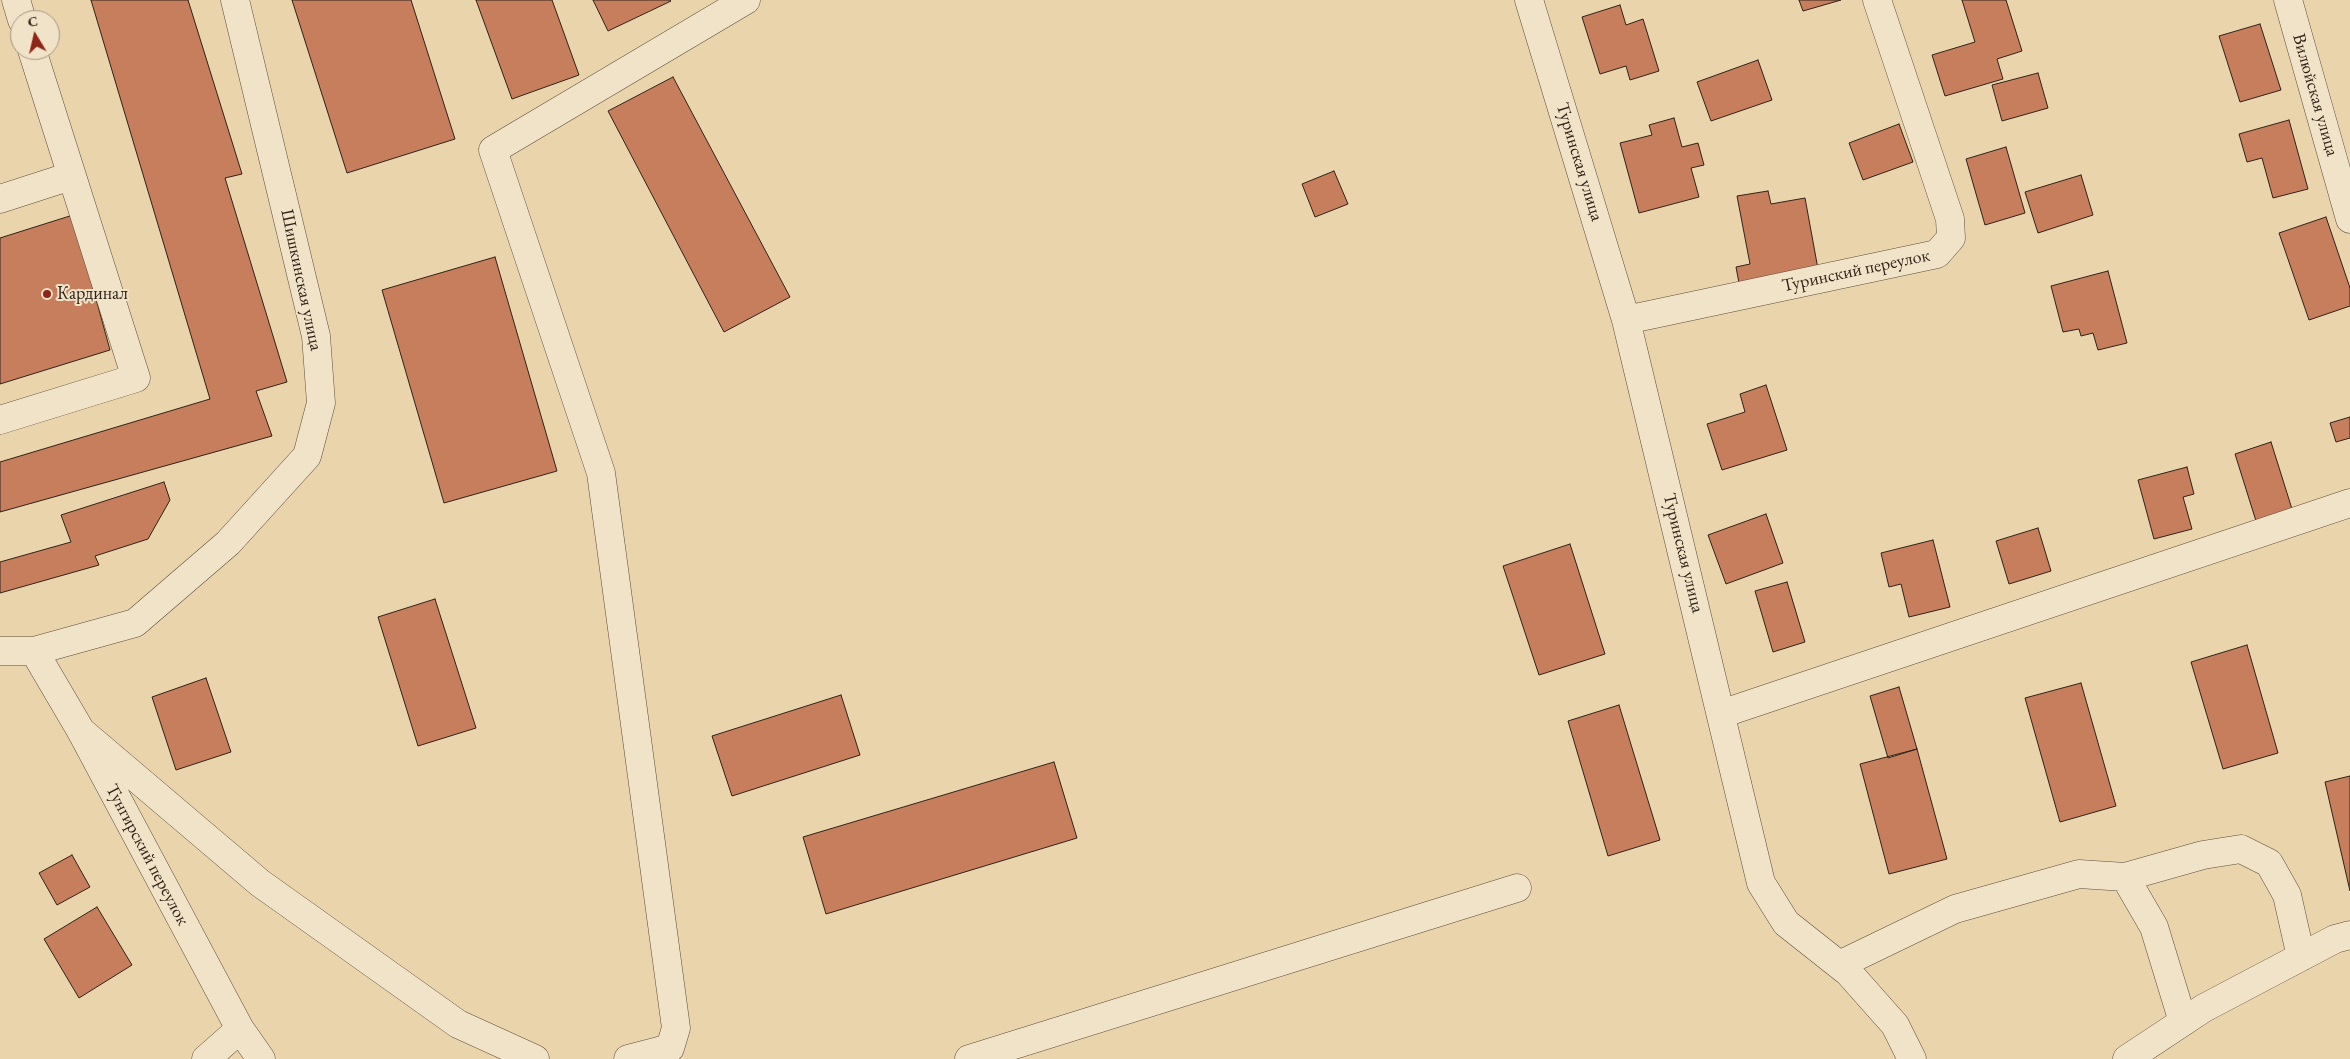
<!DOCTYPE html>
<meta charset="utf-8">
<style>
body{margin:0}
#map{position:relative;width:2350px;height:1059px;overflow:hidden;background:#e9d4ab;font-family:"EB Garamond",serif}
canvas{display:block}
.north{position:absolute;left:10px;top:10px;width:50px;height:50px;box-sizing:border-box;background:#f1e3c8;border:1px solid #a49682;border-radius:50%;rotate:351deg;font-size:14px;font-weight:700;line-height:20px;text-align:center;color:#302218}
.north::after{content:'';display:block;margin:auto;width:18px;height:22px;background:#8f2418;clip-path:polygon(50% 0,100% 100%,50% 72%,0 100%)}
</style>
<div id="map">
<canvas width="2350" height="1059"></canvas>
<div class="north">С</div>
</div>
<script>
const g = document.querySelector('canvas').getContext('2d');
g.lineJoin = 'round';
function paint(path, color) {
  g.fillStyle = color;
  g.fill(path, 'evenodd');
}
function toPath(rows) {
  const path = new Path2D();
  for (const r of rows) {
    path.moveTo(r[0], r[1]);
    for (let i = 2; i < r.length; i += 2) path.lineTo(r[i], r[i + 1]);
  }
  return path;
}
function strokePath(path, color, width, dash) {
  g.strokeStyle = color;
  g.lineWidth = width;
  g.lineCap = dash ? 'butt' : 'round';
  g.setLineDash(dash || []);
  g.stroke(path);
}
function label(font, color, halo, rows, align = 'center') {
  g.font = font + ' "EB Garamond",serif';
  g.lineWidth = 4;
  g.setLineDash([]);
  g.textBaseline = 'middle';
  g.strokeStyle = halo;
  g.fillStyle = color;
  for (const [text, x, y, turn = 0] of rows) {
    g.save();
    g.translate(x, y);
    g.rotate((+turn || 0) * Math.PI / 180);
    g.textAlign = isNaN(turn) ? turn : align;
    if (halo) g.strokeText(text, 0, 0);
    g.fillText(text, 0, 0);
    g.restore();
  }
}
const building = toPath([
 [91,0,188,0,242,174,225,178,287,382,256,391,272,436,0,512,0,462,210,399,91,0],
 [292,0,411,0,455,139,347,173,292,0],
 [476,0,552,0,579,75,512,99,476,0],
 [593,0,670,0,671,1,608,31,593,0],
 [1799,0,1841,0,1803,11,1799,0],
 [1962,0,2006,0,2022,51,1997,59,2003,79,1945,96,1932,55,1975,42,1962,0],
 [1620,5,1626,25,1643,19,1659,71,1630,80,1626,66,1600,74,1582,17,1620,5],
 [2260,24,2281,90,2240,102,2219,36,2260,24],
 [1758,60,1772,100,1711,121,1697,82,1758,60],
 [2038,73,2048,108,2002,121,1992,85,2038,73],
 [673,77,790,297,724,332,608,111,673,77],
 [1674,118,1682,147,1698,143,1704,165,1691,168,1699,197,1639,213,1620,143,1652,135,1649,125,1674,118],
 [2289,120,2308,189,2273,198,2262,158,2247,162,2239,134,2289,120],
 [1899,124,1913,162,1863,180,1849,143,1899,124],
 [2006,147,2025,213,1985,225,1966,159,2006,147],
 [1334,171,1348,204,1315,217,1302,184,1334,171],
 [2081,175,2093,215,2038,233,2025,192,2081,175],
 [1768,191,1771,204,1805,198,1818,269,1739,283,1736,267,1750,264,1737,196,1768,191],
 [73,215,110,350,0,384,0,238,73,215],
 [2326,217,2350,288,2350,306,2309,320,2279,233,2326,217],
 [495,257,557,471,444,503,382,290,495,257],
 [2108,271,2127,343,2098,350,2093,333,2081,336,2079,329,2063,332,2051,286,2108,271],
 [1766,385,1787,450,1722,470,1707,424,1745,412,1740,394,1766,385],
 [2350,417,2350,438,2336,442,2330,423,2350,417],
 [2271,442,2292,509,2256,521,2235,454,2271,442],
 [2187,467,2194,494,2183,497,2192,529,2154,539,2138,480,2187,467],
 [164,482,170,500,148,539,95,556,99,565,0,593,0,562,71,542,61,515,164,482],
 [1766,514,1783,563,1726,584,1708,535,1766,514],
 [2038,528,2051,571,2009,584,1996,541,2038,528],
 [1933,540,1950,607,1909,617,1901,584,1889,587,1881,553,1933,540],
 [1570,544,1605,654,1539,675,1503,566,1570,544],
 [1787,582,1805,642,1773,652,1755,591,1787,582],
 [435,599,476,728,418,746,378,617,435,599],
 [2247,645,2278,753,2223,769,2191,662,2247,645],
 [206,678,231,752,176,770,152,697,206,678],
 [2081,683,2116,806,2060,822,2025,698,2081,683],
 [1899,687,1917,749,1888,758,1870,696,1899,687],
 [841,695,860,755,732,796,712,736,841,695],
 [1619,705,1660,840,1608,856,1568,721,1619,705],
 [1917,749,1947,859,1889,874,1860,764,1917,749],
 [1054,762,1077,838,826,914,803,837,1054,762],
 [2350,776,2350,891,2325,782,2350,776],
 [72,855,90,887,57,905,39,873,72,855],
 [97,907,132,965,79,998,44,939,97,907]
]);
const minor = toPath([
 [16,0,22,20],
 [1529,0,1626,320,1761,883,1786,923,1848,972,1895,1025,1912,1059],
 [2288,0,2350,219],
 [0,199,71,176],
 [1626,320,1937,254,1951,238,1950,219,1877,0],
 [0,420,136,378,32,50],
 [0,651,34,651,135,623,228,543,307,456,321,403,316,336,235,0],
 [34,651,81,731,240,1029,261,1059],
 [1721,714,2350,503],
 [81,731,260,883,458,1024,535,1059],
 [2125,877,2203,855,2241,849,2269,863,2287,895,2301,957],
 [1839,965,1955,909,2079,874,2125,877,2154,927,2183,1022],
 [206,1059,240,1029],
 [628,1059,670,1048,676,1028,601,473,493,150,746,0],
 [969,1059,1517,888],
 [2127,1059,2204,1008,2335,939,2350,935]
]);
const markers = [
 [47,294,5,"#8f2418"]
];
const streetNames = [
 ["Вилюйская улица",2315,95,74],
 ["Туринская улица",1579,162,73],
 ["Туринский переулок",1856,271,-12],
 ["Шишкинская улица",301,280,78],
 ["Туринская улица",1683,553,76],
 ["Тунгирский переулок",147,855,62]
];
const poiNames = [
 ["Кардинал",57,294]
];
paint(building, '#c67e5d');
strokePath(building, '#302218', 1);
strokePath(minor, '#5e4e3d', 29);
strokePath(minor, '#f1e3c8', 28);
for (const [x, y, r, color] of markers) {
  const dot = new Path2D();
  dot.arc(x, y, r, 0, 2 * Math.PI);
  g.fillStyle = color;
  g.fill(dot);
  strokePath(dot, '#f1e3c8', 2);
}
label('18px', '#302218', '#f1e3c8', streetNames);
label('18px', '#302218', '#f1e3c8', poiNames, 'left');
</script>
